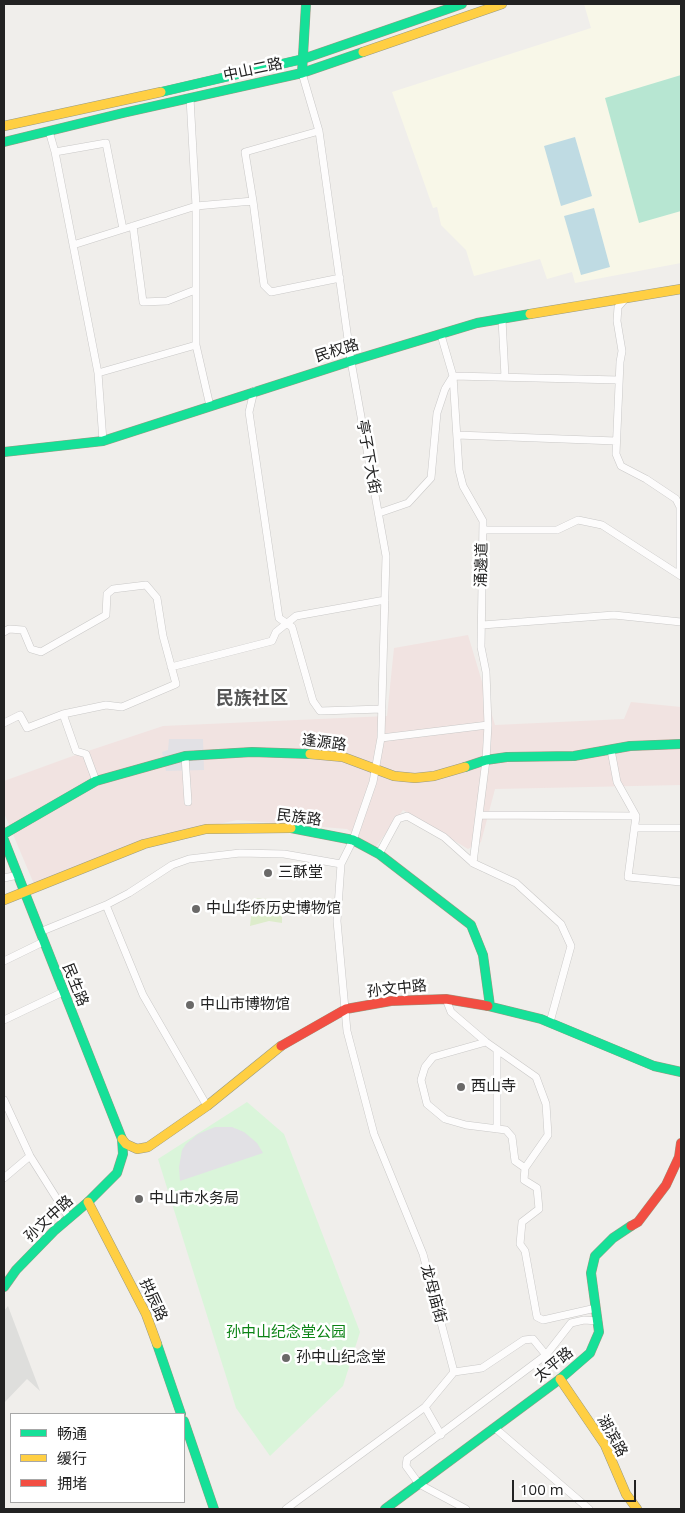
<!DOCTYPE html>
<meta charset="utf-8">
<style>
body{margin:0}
#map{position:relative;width:685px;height:1513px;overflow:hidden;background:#f0eeeb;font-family:"Open Sans","Noto Sans SC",sans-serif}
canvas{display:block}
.frame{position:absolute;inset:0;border:5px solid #222;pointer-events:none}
.legend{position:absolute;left:10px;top:1413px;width:175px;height:90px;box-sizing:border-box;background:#fff;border:1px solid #a7a7a7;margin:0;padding:6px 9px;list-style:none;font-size:15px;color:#222}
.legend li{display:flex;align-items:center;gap:10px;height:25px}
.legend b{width:25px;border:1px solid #a7a7a7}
.scale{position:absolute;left:512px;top:1480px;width:124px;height:22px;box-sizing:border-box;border:2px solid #222;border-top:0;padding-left:6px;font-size:15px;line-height:18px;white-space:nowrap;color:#222;-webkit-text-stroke:4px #fff;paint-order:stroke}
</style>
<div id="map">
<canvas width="685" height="1513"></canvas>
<div class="frame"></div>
<ul class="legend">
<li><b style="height:6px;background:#16e098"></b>畅通</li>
<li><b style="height:6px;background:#ffcf43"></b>缓行</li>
<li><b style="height:6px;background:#f24e42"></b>拥堵</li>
</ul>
<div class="scale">100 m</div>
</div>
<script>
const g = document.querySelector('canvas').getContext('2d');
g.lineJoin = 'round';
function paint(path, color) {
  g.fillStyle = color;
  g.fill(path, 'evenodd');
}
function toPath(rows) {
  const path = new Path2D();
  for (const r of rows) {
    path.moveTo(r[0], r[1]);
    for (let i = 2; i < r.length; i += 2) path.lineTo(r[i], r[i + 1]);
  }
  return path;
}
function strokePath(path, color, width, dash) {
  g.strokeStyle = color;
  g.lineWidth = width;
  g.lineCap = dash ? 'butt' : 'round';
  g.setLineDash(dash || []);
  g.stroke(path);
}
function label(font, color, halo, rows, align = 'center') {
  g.font = font + ' "Open Sans","Noto Sans SC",sans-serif';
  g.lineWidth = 5;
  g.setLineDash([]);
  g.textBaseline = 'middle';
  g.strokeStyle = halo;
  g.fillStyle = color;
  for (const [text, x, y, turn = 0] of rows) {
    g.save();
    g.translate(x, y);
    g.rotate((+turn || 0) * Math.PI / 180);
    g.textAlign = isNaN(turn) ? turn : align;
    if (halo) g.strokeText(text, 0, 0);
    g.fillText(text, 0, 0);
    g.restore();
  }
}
const commercial = toPath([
 [468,635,495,725,624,719,631,702,681,707,681,785,495,789,481,842,468,849,403,810,375,848,347,829,237,820,146,840,34,884,4,813,4,781,70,757,163,726,387,716,394,648]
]);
const education = toPath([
 [584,4,681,4,681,263,575,283,572,272,547,279,540,259,474,276,466,250,441,225,437,207,433,208,392,92,591,28]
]);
const religious = toPath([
 [8,1306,40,1391,27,1379,4,1403,4,1311]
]);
const grass = toPath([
 [253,898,282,900,282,923,269,921,250,926]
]);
const park = toPath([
 [247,1102,284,1134,360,1332,343,1386,270,1456,236,1408,158,1159]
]);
const pitch = toPath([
 [681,75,681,211,639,223,605,98]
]);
const plaza = toPath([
 [169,739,203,739,204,770,166,771,162,752,168,750],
 [215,1127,232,1127,244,1132,257,1143,263,1153,180,1181,179,1167,182,1150,186,1144,198,1134]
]);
const water = toPath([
 [575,137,592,196,561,206,544,146],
 [594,208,610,267,581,275,564,216]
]);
const street = toPath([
 [190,98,196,206,196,345,210,406],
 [49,131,55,152,98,373,103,441],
 [319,131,245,152,253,201,264,285,271,292,340,278],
 [55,152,106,143,123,229],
 [133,226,143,302,167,301,195,290],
 [73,245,196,206,253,201],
 [626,298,618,307,617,321,622,351,620,362,616,454,621,466,646,479,676,499,680,507,680,575],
 [502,319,505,377],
 [441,335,453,376,459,470,463,486,483,521,481,647,486,672,488,725,486,760,473,863],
 [98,373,196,345],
 [254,391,249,412,279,618,292,627,313,701,320,711,382,709],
 [457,435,616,441],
 [379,513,408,503,431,478,437,413,445,389,453,376,619,380],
 [483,530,557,530,578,520,602,525,681,576],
 [482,625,614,615,681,622],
 [4,632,9,629,23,630,31,649,41,652,106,615,107,594,113,589,146,585,157,598,163,636,176,684,122,707,106,705,63,714,27,728,20,715,4,723],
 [171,667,272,641,276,632,296,616,385,600],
 [63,714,76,751,86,754,96,781],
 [381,738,488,725],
 [611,750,617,782,636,816,628,877,681,882],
 [185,756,188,802],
 [479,815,636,816],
 [635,828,681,828],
 [379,854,398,819,407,816,444,837,473,863,516,883,561,924,571,946,550,1022],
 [4,878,18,875],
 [106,905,143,995,207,1106],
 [40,932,106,905,129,893,172,865,189,859,240,853,284,854,341,864],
 [4,961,43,942],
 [446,999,451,1012,486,1042,536,1077,546,1104,548,1135,525,1168,524,1180,537,1188,539,1209,522,1222,520,1244,525,1251,537,1317,543,1320,596,1308],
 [4,1020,63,992],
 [486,1042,433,1057,425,1067,421,1080,427,1104,445,1119,466,1125,506,1130,512,1137,515,1161,525,1168],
 [497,1050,497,1129],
 [4,1100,30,1156,69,1218],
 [4,1178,30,1156],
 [454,1372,482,1368,524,1340,533,1339,546,1355],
 [425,1407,441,1435],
 [495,1428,589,1509],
 [286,1509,425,1407,454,1372,423,1254,374,1134,347,1031,337,921,341,864,353,840,373,782,381,738,386,556,351,361,319,131,302,73],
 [466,1509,419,1484,406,1466,407,1459,546,1355,571,1323,584,1320,598,1321]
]);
const fast = toPath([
 [302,73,306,4],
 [161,92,303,59,462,4],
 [4,142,123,113,302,73,363,52],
 [4,452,103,441,351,361,477,323,530,314],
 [465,767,486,760,507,757,574,756,630,746,681,744],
 [291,828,353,840,379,854,471,925,483,955,490,1006],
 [4,834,96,781,185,756,252,752,310,754],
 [4,840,122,1139,123,1154,117,1173,88,1202,54,1231,16,1270,4,1287],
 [488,1006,541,1019,654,1066,681,1072],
 [157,1344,181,1414],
 [184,1421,214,1509],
 [385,1509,560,1379,590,1353,599,1332,591,1273,595,1256,613,1238,631,1226]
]);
const slow = toPath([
 [363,52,502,4],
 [4,126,161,92],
 [530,314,681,289],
 [310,754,343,757,394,776,415,778,434,776,465,767],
 [4,900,144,844,206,829,291,828],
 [122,1139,126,1144,137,1149,148,1147,207,1106,281,1046],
 [88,1202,146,1314,157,1344],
 [560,1379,605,1445,626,1494,637,1509]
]);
const jam = toPath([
 [281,1046,346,1009,391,1001,446,999,488,1006],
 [631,1226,638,1222,666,1185,679,1157,681,1143]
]);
const markers = [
 [268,873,5,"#6a6968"],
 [196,909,5,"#6a6968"],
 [190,1005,5,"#6a6968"],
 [461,1087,5,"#6a6968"],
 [139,1199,5,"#6a6968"],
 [286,1358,5,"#6a6968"]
];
const streetNames = [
 ["中山二路",253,70,-12],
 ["民权路",337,351,-17],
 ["亭子下大街",368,457,80],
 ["涌邊道",482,565,-89],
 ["逢源路",324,743,7],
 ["民族路",299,818,7],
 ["民生路",75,985,68],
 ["孙文中路",397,989,-6],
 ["孙文中路",49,1219,-43],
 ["龙母庙街",433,1294,75],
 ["拱辰路",153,1300,65],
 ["太平路",554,1365,-39],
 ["湖滨路",612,1436,61]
];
const poiNames = [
 ["三酥堂",278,873],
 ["中山华侨历史博物馆",206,909],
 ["中山市博物馆",200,1005],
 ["西山寺",471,1087],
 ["中山市水务局",149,1199],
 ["孙中山纪念堂",296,1358]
];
const parkNames = [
 ["孙中山纪念堂公园",286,1333]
];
const quarterNames = [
 ["民族社区",252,699]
];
paint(commercial, '#f1e3e1');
paint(education, '#f8f7e8');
paint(religious, '#dededc');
paint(grass, '#ddeccb');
paint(park, '#daf5da');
paint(pitch, '#b7e6d2');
paint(plaza, '#e2e1e5');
paint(water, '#bfdbe3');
strokePath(street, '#c9c8c7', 8);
strokePath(fast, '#999a82', 10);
strokePath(slow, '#999a82', 10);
strokePath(jam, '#999a82', 10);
strokePath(street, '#fdfcfc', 7);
strokePath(fast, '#16e098', 9);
strokePath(slow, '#ffcf43', 9);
strokePath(jam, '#f24e42', 9);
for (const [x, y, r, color] of markers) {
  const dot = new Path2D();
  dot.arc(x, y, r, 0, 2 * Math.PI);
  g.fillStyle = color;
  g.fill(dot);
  strokePath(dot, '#fff', 2);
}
label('15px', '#222', '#fff', streetNames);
label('15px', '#222', '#fff', poiNames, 'left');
label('15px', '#0c8416', '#fff', parkNames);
label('bold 18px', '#555', '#fff', quarterNames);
</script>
